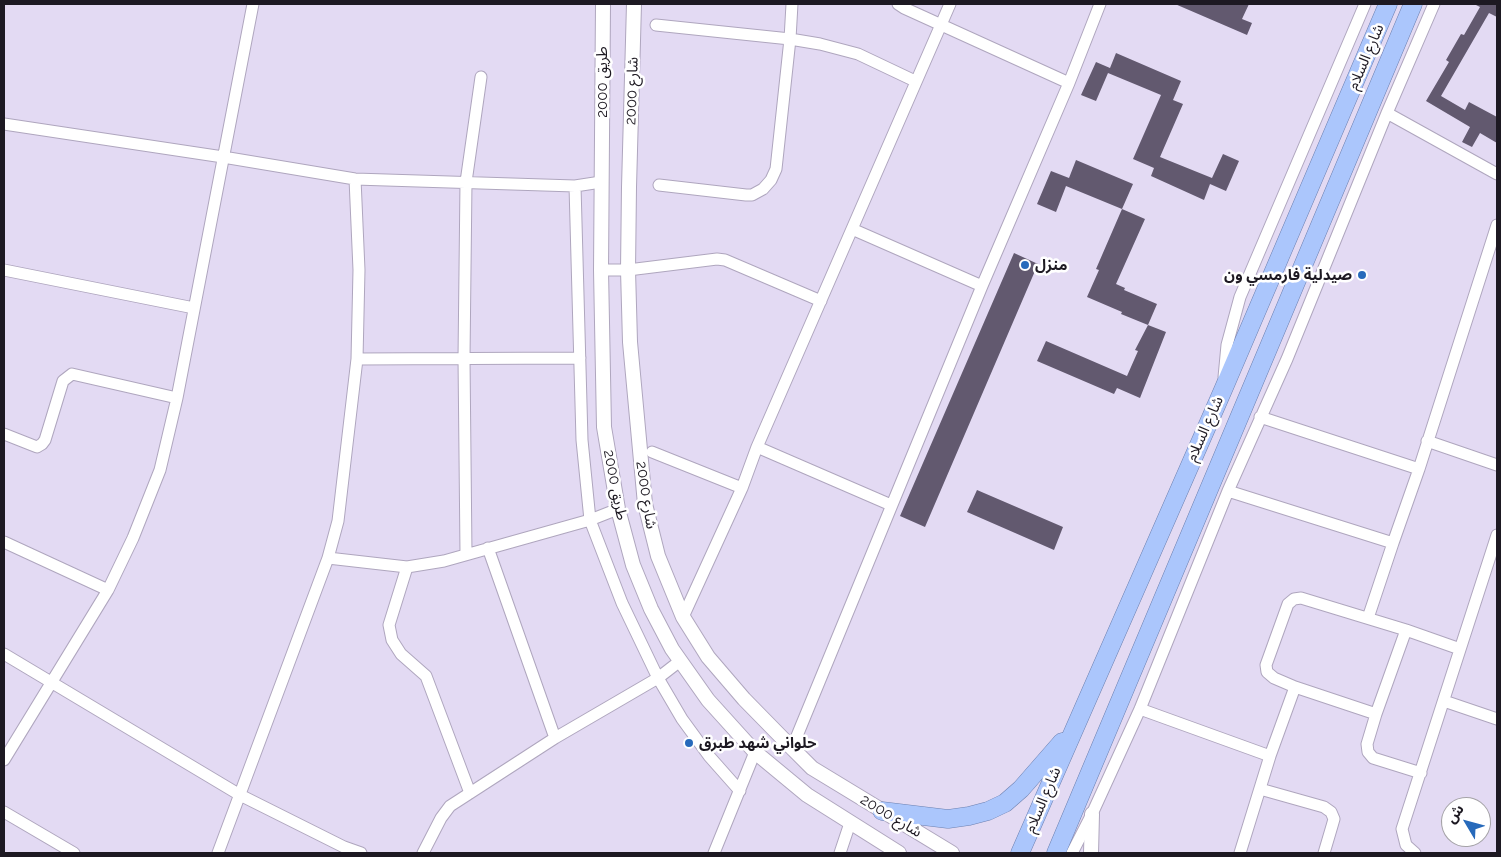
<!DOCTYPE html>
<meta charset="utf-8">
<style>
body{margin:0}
#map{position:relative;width:1501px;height:857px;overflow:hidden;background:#e3daf3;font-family:Raleway,"Noto Sans Arabic",sans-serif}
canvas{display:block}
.frame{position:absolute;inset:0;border:5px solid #1d1922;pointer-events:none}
.north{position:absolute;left:1441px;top:797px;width:50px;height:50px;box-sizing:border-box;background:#fff;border:1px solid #a5a3a7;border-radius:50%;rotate:307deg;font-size:14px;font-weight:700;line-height:20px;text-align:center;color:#1d1922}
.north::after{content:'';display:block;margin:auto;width:18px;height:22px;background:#276abb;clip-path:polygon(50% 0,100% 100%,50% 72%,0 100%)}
</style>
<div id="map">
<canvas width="1501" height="857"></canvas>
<div class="frame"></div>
<div class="north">ش</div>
</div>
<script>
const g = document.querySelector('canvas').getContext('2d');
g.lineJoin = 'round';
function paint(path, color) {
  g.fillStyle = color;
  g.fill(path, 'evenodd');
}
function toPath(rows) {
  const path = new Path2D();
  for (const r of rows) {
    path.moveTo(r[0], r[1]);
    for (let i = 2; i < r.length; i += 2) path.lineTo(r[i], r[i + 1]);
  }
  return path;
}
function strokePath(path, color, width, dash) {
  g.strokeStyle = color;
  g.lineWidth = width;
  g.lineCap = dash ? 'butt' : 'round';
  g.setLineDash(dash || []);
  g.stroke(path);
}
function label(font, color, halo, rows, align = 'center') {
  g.font = font + ' Raleway,"Noto Sans Arabic",sans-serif';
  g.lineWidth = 5;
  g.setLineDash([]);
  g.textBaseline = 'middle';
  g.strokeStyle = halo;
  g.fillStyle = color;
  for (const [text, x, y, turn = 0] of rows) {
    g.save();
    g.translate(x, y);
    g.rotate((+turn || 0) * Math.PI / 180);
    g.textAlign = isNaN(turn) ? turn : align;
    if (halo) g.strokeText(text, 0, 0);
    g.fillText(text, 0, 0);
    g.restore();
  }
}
const building = toPath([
 [1175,4,1249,4,1242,19,1252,23,1247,35],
 [1474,4,1497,4,1497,17,1489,13,1441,96,1465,110,1469,102,1497,117,1497,143,1480,133,1472,147,1462,142,1470,127,1426,101,1449,62,1446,60,1461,34,1464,35,1480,7],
 [1116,53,1181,81,1173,100,1183,104,1160,157,1212,178,1223,154,1239,161,1226,191,1210,184,1204,200,1151,176,1154,168,1133,159,1161,95,1108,73,1096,101,1081,95,1096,62,1110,68],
 [1076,160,1133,184,1122,209,1066,186,1056,212,1037,204,1051,171,1069,178],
 [1122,209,1145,219,1116,284,1125,288,1124,290,1157,304,1148,325,1121,314,1122,312,1087,297,1099,270,1096,269],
 [1014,253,1038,264,925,527,900,516],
 [1148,325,1166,332,1140,398,1117,388,1114,394,1037,361,1046,341,1127,376,1138,351,1135,350],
 [977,490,1063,527,1054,550,967,512]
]);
const minor = toPath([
 [898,4,904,8,1069,83],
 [656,25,790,39,820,44,858,54,915,81],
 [1387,113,1497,174],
 [4,124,223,157,355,179,575,186,601,182],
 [659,185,746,195,752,195,763,189,771,180,776,169,790,39,792,4],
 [575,186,582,440,590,520,622,603,658,678,682,719,709,756,740,791],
 [852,229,982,286],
 [4,270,194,308],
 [601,270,628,270,717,259,725,260,821,301],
 [357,359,580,358],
 [1224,377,1227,345,1240,297,1365,4],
 [1260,417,1419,469],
 [4,434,37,447,42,444,45,440,63,381,72,374,177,398],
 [1427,441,1497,465],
 [757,447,891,505],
 [652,452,742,488],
 [1228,491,1393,543,1419,469,1497,225],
 [4,542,108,590],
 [488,548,555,738],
 [466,554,464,358,466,182,481,77],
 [328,558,338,521,357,359,359,270,355,179],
 [407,567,389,625,392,640,401,654,426,676,470,793],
 [683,617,742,488,757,447,950,4],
 [1368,618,1393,543],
 [4,654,240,795,344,847,361,853],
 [1295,687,1274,678,1267,672,1266,665,1288,604,1294,599,1301,598,1406,630,1460,649],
 [1444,701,1497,719],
 [1140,709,1270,756,1240,853],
 [1376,714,1367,744,1368,752,1373,758,1421,773],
 [792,748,982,286,1069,83,1100,4],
 [1270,756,1295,687,1376,714,1406,630],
 [4,760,108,590,133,538,160,470,177,398,253,4],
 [1260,789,1324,807,1331,812,1334,819,1332,826,1324,853],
 [4,812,74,853],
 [218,853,328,558,407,567,444,561,590,520,618,509],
 [423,853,441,818,450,806,555,738,658,678,680,661],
 [714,853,755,752],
 [840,853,850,823],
 [1072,853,1092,814,1140,709,1228,491,1287,359,1387,113,1434,4],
 [1415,853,1406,845,1402,829,1497,535]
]);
const tertiary = toPath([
 [603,4,601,270,604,427,618,509,633,565,651,609,672,649,708,700,755,752,807,795,899,853],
 [634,4,629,187,628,270,630,342,645,504,658,556,683,617,708,657,744,699,792,748,812,768,952,853],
 [1091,853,1092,814]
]);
const trunk = toPath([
 [882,811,948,819,969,816,988,811,1005,803,1021,789,1062,742],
 [1020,853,1223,390,1388,4],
 [1056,853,1413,4]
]);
const markers = [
 [1025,265,5,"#276abb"],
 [1362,275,5,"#276abb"],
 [689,743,5,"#276abb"]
];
const streetNames = [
 ["شارع السلام",1366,57,-67],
 ["طريق 2000",602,82,-90],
 ["شارع 2000",632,91,-88],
 ["شارع السلام",1205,429,-66],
 ["طريق 2000",615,485,79],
 ["شارع 2000",646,495,81],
 ["شارع السلام",1043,800,-67],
 ["شارع 2000",891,816,31]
];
const poiNames = [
 ["منزل",1035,265],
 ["صيدلية فارمسي ون",1352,275,"right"],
 ["حلواني شهد طبرق",699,743]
];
paint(building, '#62596f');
strokePath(minor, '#afa6be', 13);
strokePath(tertiary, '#afa6be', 16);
strokePath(trunk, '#6c80b0', 19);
strokePath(minor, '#fff', 11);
strokePath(tertiary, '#fff', 14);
strokePath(trunk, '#abc6fc', 18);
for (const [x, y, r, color] of markers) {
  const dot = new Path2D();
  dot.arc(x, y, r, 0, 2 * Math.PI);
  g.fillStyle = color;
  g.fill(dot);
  strokePath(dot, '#fff', 2);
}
label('15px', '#1d1922', '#fff', streetNames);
label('bold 15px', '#1d1922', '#fff', poiNames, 'left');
</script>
